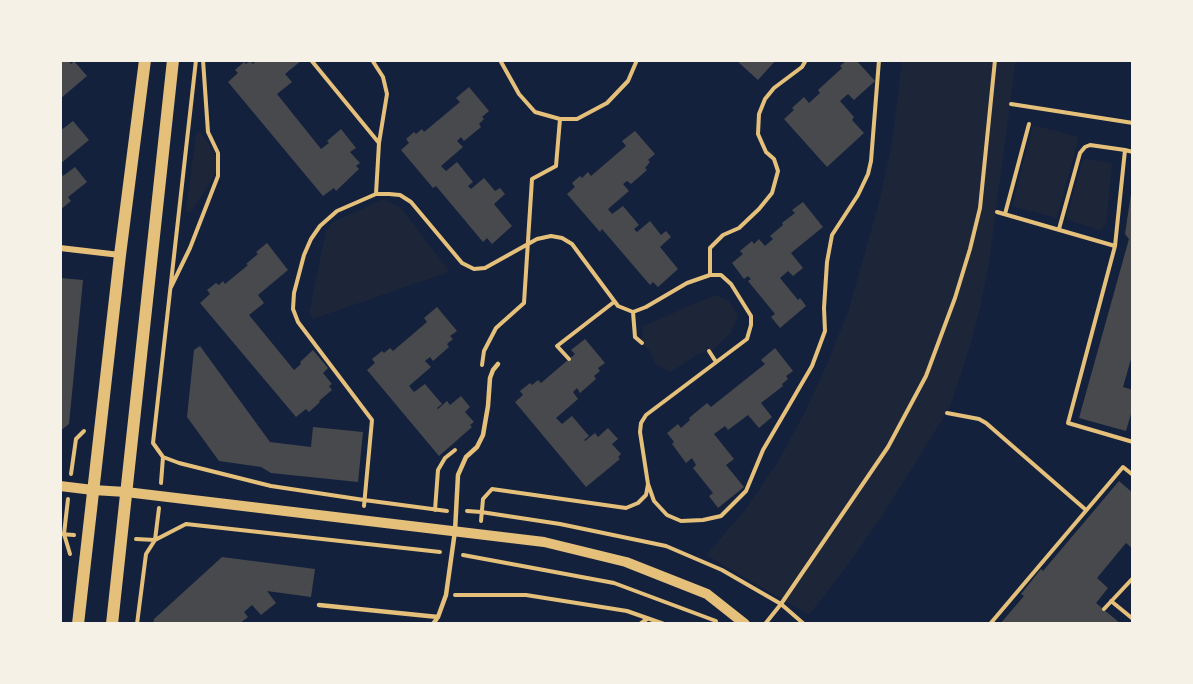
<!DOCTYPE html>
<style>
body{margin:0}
#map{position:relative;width:1193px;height:684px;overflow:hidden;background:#14213d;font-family:Mulish,sans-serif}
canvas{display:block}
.frame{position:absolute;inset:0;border:62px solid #f6f1e7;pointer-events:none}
</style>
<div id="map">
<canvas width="1193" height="684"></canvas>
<div class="frame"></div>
</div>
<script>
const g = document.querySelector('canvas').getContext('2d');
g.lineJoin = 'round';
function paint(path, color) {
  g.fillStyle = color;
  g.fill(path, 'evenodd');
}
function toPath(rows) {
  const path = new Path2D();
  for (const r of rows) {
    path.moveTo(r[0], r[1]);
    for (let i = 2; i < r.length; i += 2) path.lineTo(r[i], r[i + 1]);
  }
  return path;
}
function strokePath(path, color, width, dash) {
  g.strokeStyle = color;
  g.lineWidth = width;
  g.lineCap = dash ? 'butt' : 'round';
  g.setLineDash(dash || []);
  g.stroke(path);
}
const green = toPath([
 [902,60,1016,60,989,263,981,304,971,343,950,407,882,516,846,567,809,615,706,555,746,509,779,460,805,412,827,364,848,312,879,203,892,144],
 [1033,125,1079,137,1057,218,1012,206],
 [198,132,201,133,213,150,216,157,216,170,214,176,192,211,187,213,186,210,196,134],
 [1086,159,1111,163,1112,165,1106,224,1104,227,1100,230,1068,220,1067,217,1082,162],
 [384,199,401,208,448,269,446,273,313,319,309,313,326,231,333,222],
 [715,295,729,301,738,315,731,333,714,349,696,355,671,372,655,364,651,353,642,343,643,326]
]);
const building = toPath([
 [60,60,67,60,71,64,74,61,87,76,60,99],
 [257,60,302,60,285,74,292,82,277,94,321,149,329,143,327,141,341,129,356,148,350,152,360,163,356,166,359,169,336,191,334,188,323,196,228,82,238,73,235,70,244,62,246,64,250,61,253,64],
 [736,60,776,60,758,80],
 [847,60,856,60,875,81,854,100,848,94,840,101,854,117,852,120,864,133,827,167,784,119,794,110,792,108,804,97,809,103,820,93,818,90,842,68,840,66],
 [469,87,489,111,482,117,484,119,479,124,481,127,464,141,461,137,457,141,463,147,441,166,446,171,457,162,473,182,468,186,471,189,484,178,495,191,500,188,505,194,494,204,512,226,492,244,487,238,483,242,436,186,433,188,401,150,409,143,406,139,414,132,416,134,422,129,424,132,460,102,456,98],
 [73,121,89,140,60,164,60,131],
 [635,131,655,154,648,160,650,162,645,168,647,170,631,184,627,181,623,184,629,191,608,209,612,214,623,206,639,225,634,229,637,232,650,221,661,235,666,231,671,237,660,247,678,269,658,287,653,282,650,285,602,229,600,232,567,194,575,187,572,183,580,176,582,178,588,172,591,176,626,146,622,141],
 [75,167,87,182,68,197,71,201,60,210,60,169,63,176],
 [1132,187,1133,187,1133,352,1123,387,1133,390,1133,407,1126,431,1079,418,1129,239,1125,234],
 [803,202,823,227,791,253,803,268,793,276,788,271,780,278,798,300,800,298,806,306,780,328,771,317,775,314,748,281,751,279,748,276,744,279,732,263,743,254,740,251,752,241,754,244,759,239,765,246,773,239,770,236,783,225,782,223,795,213,792,210],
 [267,243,288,270,258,295,264,303,249,315,294,370,301,364,300,362,313,350,328,368,323,373,332,384,329,386,332,390,319,401,320,402,309,412,306,409,296,417,200,303,210,294,207,290,216,283,219,285,223,281,225,284,248,265,246,264,258,254,256,252],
 [60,278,83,280,69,424,60,431],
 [437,307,457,331,450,336,453,339,447,344,449,347,433,361,430,357,425,361,431,367,409,386,414,392,425,384,442,404,437,408,438,409,447,401,450,405,461,396,470,407,465,412,474,422,470,425,472,427,439,456,367,370,375,363,372,359,382,351,384,353,390,348,393,351,427,322,424,318],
 [585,339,605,363,598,368,600,371,594,376,596,379,580,393,577,388,573,392,578,399,556,418,562,424,572,416,589,436,584,440,585,441,595,433,598,437,608,428,618,439,612,444,621,454,618,457,620,459,586,487,515,402,523,395,520,391,530,383,532,385,538,380,541,383,575,354,571,350],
 [200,346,270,442,311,447,313,427,363,432,358,482,271,473,261,467,219,461,187,417,194,350],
 [775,348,793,371,786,376,788,379,782,384,783,386,761,403,772,417,759,428,748,415,728,430,725,426,714,434,734,459,726,465,744,487,718,508,709,496,713,493,693,468,696,465,692,458,686,463,672,444,674,442,667,433,678,424,681,428,690,420,689,418,707,403,711,407,765,364,761,360],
 [1119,481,1133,493,1133,549,1126,543,1097,578,1108,588,1096,603,1121,624,1000,624,1024,596,1021,594,1041,569,1043,571],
 [222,557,315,569,311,597,267,591,276,603,261,615,252,605,244,612,248,617,239,624,153,624,154,619]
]);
const path = toPath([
 [196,60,153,443,163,457,179,463,271,486,364,500,447,511],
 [311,60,379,143,376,194],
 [372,60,383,77,387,94,379,143],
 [500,60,519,94,535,112,560,119,577,119,607,103,628,81,637,60],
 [1011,104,1133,123],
 [1133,152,1125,150,1115,246,1068,423,1133,442],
 [997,212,1115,246],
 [1005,214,1029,124],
 [1059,229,1080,153,1085,147,1090,145,1125,150],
 [171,287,190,248,218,176,218,153,208,132,203,60],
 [633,312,635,337,642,343],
 [709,351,716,362],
 [569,359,557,346,614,302],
 [482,365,484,351,496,328,524,303,532,179,556,166,560,119],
 [947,413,979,419,986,423,1086,510],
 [71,474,76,439,84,431],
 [161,483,163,457],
 [648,484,654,501,667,515,681,521,703,520,721,516,746,491,763,450,812,366,825,331,824,308,827,262,832,235,858,195,868,174,871,161,879,60],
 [68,499,64,534,70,554],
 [364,506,372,420,298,322,293,309,294,293,304,255,311,239,320,226,337,211,376,194,389,194,400,195,411,202,462,263,474,269,485,268,537,239,551,236,562,238,572,244,618,306,633,312,646,307,687,283,710,275,710,248,723,235,739,228,759,209,772,193,778,171,774,159,766,152,758,134,759,114,765,99,774,88,802,67,806,60],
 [435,510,438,470,445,458,455,450],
 [467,511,481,512,560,524,666,546,722,570,781,604,804,624],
 [481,521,483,499,492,489,626,508,638,503,646,495,648,484,640,432,641,423,646,415,747,339,751,325,751,316,731,284,721,275,710,275],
 [60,534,74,535],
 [136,539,155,540,186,524,440,552],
 [463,555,614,583,716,621],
 [455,595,526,595,627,611,664,624],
 [1111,601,1133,619],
 [1104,609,1133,578],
 [137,624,146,554,155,540,159,508],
 [640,624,647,619],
 [765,624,781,604,888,447,926,376,955,298,970,249,980,208,995,60],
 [990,624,1123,467,1133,475]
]);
const service = toPath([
 [319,605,438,617],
 [433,624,438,617,446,595,455,531,458,475,466,457,477,447,483,435,488,406,490,378,493,370,498,364]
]);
const minor = toPath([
 [60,248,120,255]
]);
const tertiary = toPath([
 [60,486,93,490,126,492,544,542,626,562,707,594,745,624]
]);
const secondary = toPath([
 [78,624,120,255,145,60],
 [112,624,173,60]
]);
paint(green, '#1d2539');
paint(building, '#48494c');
strokePath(path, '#e5c07b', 4);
strokePath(service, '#e5c07b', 4.5);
strokePath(minor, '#e5c07b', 6);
strokePath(tertiary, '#e5c07b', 10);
strokePath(secondary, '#e5c07b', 12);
</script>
